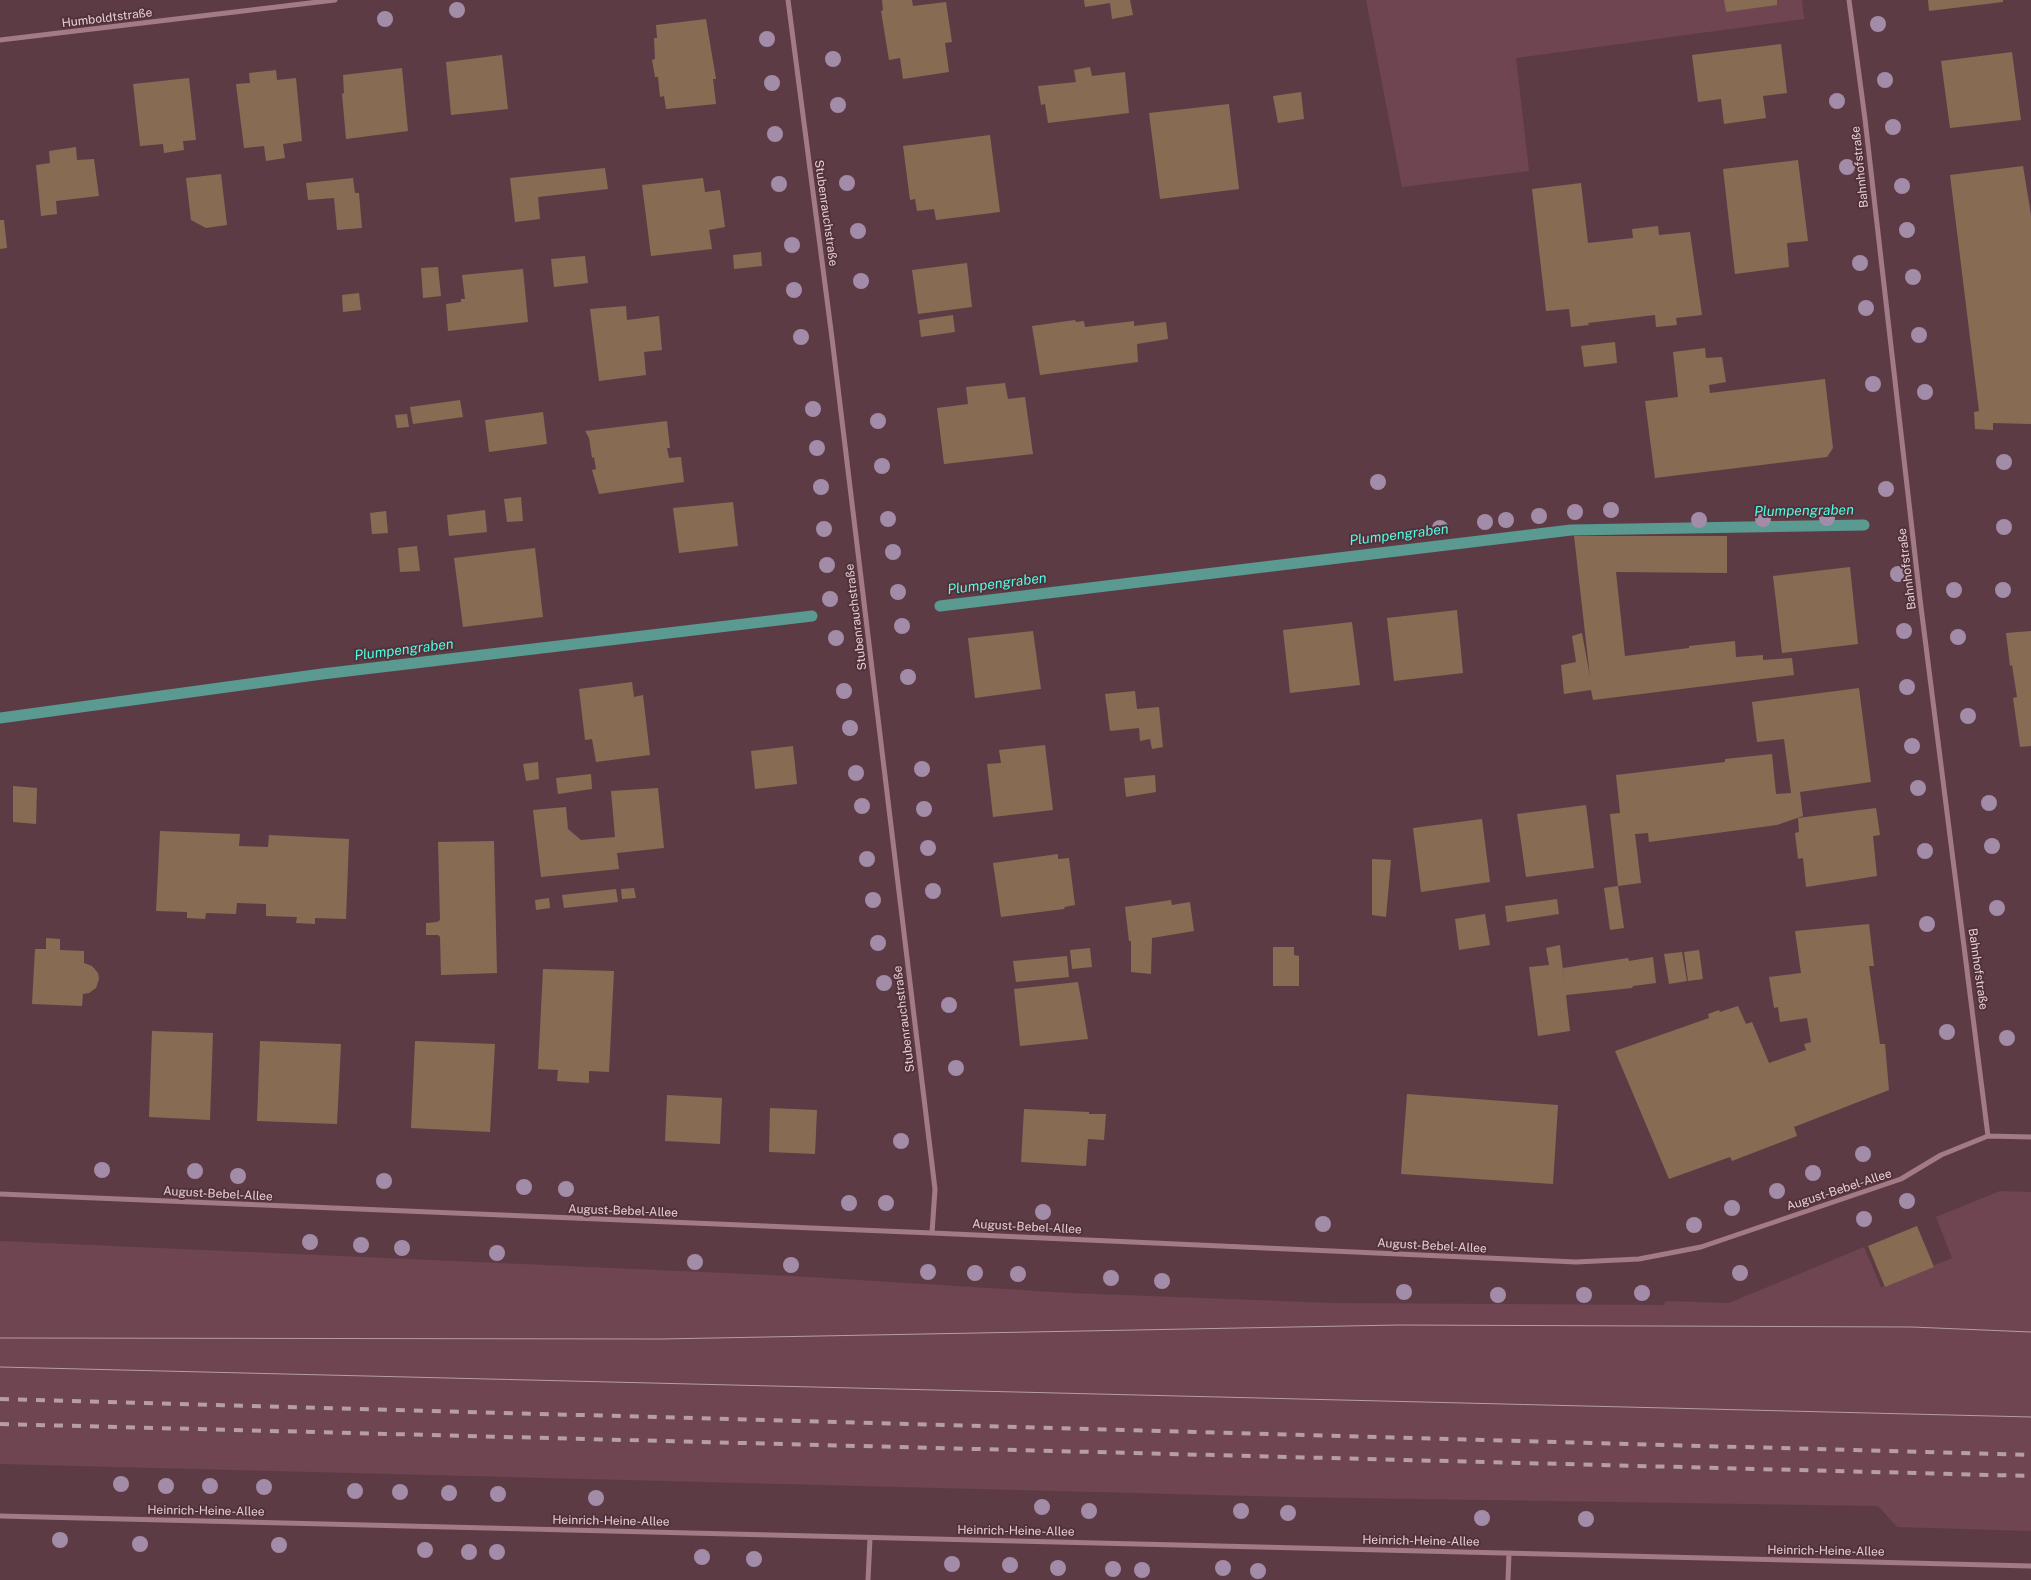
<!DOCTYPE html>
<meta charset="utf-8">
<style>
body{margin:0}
canvas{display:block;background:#5d3b45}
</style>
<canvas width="2031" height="1580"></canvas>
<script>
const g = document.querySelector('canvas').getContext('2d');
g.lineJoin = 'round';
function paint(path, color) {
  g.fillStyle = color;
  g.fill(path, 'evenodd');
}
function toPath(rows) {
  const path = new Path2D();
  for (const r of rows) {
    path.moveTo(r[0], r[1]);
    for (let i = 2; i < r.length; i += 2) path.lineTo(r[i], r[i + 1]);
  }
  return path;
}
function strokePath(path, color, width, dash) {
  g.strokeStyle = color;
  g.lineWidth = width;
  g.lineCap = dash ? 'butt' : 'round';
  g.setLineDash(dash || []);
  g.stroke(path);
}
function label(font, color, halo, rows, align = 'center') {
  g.font = font + ' "Public Sans",sans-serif';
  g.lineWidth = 4;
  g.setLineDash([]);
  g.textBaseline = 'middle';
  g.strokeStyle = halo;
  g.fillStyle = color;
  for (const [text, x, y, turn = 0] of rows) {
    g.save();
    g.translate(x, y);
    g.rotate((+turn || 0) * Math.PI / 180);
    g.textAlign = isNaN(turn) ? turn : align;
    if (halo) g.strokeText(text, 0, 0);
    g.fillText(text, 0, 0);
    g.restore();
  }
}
const built = toPath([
 [1366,0,1802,0,1804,19,1516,58,1529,171,1402,187],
 [2000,1191,2031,1192,2031,1531,1897,1527,1878,1506,1292,1497,0,1464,0,1241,793,1276,1070,1293,1333,1303,1664,1305,1665,1301,1729,1303,1864,1247,1881,1287,1952,1258,1936,1217]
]);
const stream = toPath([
 [940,606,1571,530,1864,525],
 [0,718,322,674,812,616]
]);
const building = toPath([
 [882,0,912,0,913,6,946,2,952,42,945,43,949,72,903,79,900,58,889,60,881,11,883,10],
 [1084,0,1130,0,1133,15,1112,19,1110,3,1085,7],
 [1724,0,1777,0,1777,5,1726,12],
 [1928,0,2003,0,2003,2,1929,11],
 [706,19,716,79,713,79,716,104,666,109,664,96,660,97,658,77,655,77,652,60,655,59,654,38,657,38,656,25],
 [1781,44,1787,93,1763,96,1766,118,1724,124,1721,99,1698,102,1692,55],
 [2012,52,2021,120,1950,128,1941,61],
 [502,55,508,109,451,115,446,62],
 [1090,67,1092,76,1125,72,1129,113,1048,123,1045,104,1041,105,1038,86,1076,82,1074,70],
 [402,68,408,131,346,139,342,94,344,93,343,75],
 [276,70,277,80,296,78,302,141,283,144,285,158,266,161,264,146,244,148,236,84,250,83,249,73],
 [189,78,196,140,183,141,184,150,164,153,163,144,140,146,133,84],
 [1301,92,1304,119,1278,123,1273,96],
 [1229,104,1239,189,1160,199,1149,113],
 [990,135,1000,212,936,220,934,209,917,211,915,199,910,200,903,146],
 [76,147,77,160,94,159,99,196,56,201,57,214,41,216,36,165,50,163,49,151],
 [1798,160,1808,241,1787,243,1789,267,1735,274,1723,169],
 [2023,166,2031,215,2031,424,1993,423,1993,430,1975,429,1974,412,1979,411,1950,175],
 [605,168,608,189,538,197,540,219,515,222,510,178],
 [221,174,227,225,206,228,191,220,186,178],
 [353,178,355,193,359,193,362,228,337,230,334,198,308,200,306,183],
 [703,178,705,192,720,190,725,227,709,230,712,249,651,256,642,185],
 [1581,183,1588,243,1633,238,1632,229,1658,226,1659,235,1690,232,1702,315,1676,318,1677,325,1656,327,1655,315,1588,323,1589,325,1571,327,1569,309,1546,311,1532,189],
 [0,220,4,220,7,248,0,249],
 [761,252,762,266,734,269,733,255],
 [585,256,588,283,554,287,551,259],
 [967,263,972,307,918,314,912,270],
 [438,267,441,296,423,298,421,268],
 [523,269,528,322,448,331,446,304,461,302,461,299,465,299,462,275],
 [359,293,361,310,343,312,342,295],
 [626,306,627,320,659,316,662,350,644,352,646,375,599,381,590,309],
 [953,315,955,332,921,337,919,320],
 [1075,320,1076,322,1084,321,1085,327,1134,321,1134,326,1166,322,1168,339,1137,344,1138,362,1040,375,1032,326],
 [1615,342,1617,363,1584,367,1581,346],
 [1705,348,1706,358,1722,357,1726,382,1709,385,1710,393,1825,379,1833,448,1827,457,1655,478,1645,401,1678,397,1673,352],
 [1005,383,1008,399,1025,397,1033,454,944,464,937,408,968,404,966,387],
 [460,400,463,417,413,424,410,407],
 [543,412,547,444,489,452,485,420],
 [407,414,409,427,397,428,395,415],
 [667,421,670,448,667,448,669,458,681,457,684,482,599,494,592,470,596,469,594,457,592,458,589,438,585,431],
 [521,497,523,521,507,522,504,499],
 [733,502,738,546,679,553,673,508],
 [485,510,487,532,449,536,447,515],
 [386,511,388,533,372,534,370,513],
 [1574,536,1727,536,1727,573,1616,572,1625,656,1689,648,1689,646,1735,641,1736,657,1763,655,1763,660,1792,658,1794,675,1593,700,1591,690,1564,694,1561,665,1576,662,1572,636,1582,633,1590,677],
 [417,546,420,571,400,572,398,548],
 [535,548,543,617,463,627,454,558],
 [1850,567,1858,644,1782,653,1773,576],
 [1457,610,1463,673,1394,681,1387,618],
 [1352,622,1360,685,1290,693,1283,630],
 [1033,631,1041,689,975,698,968,638],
 [2031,631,2031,746,2020,747,2013,698,2017,697,2012,665,2010,666,2006,633],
 [632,682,634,697,643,695,650,755,596,762,592,739,585,740,579,689],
 [1859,688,1871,782,1800,792,1803,816,1777,825,1649,842,1648,833,1635,834,1641,883,1618,886,1610,814,1620,813,1616,775,1725,762,1725,759,1772,754,1776,794,1791,793,1784,739,1757,742,1752,702],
 [1135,691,1137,709,1159,707,1163,747,1152,749,1150,739,1140,741,1139,728,1110,731,1105,694],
 [1045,745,1053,810,993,817,987,764,1001,763,999,750],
 [793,746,797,784,755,789,751,751],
 [538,762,539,779,526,781,523,764],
 [591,774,592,789,558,794,556,778],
 [1155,775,1156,792,1126,797,1124,778],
 [13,786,37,788,36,824,13,822],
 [658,788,664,848,617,853,619,869,541,877,533,810,566,807,568,829,581,840,615,837,611,791],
 [1586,805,1594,868,1526,877,1517,814],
 [1876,808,1880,835,1873,836,1877,876,1806,887,1803,858,1798,859,1795,833,1799,832,1798,818],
 [1482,819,1490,882,1421,892,1413,828],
 [160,831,240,834,239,846,268,847,269,835,349,839,346,919,315,918,315,924,296,923,297,917,266,916,266,904,237,903,236,914,206,913,205,919,187,918,187,912,156,911],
 [494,841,497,973,441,975,440,937,438,935,426,935,426,923,437,922,440,920,438,842],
 [1058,854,1058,859,1069,858,1075,905,1065,907,1064,909,1001,917,993,863],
 [1372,859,1391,860,1386,917,1372,915],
 [1618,886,1624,928,1610,930,1604,888],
 [634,888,636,898,622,899,621,889],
 [616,889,618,902,564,908,562,895],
 [549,898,550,908,536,910,535,900],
 [1557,899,1559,914,1507,922,1505,906],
 [1171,900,1172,905,1190,902,1194,931,1152,938,1151,974,1131,972,1131,941,1129,941,1125,907],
 [1485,914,1490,945,1459,950,1455,919],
 [1869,924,1874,966,1869,966,1880,1044,1885,1044,1889,1090,1794,1127,1797,1136,1732,1161,1730,1157,1669,1179,1615,1051,1709,1018,1708,1014,1719,1010,1720,1012,1738,1006,1746,1024,1752,1022,1769,1063,1806,1050,1804,1044,1811,1042,1807,1018,1780,1022,1778,1007,1774,1008,1769,977,1801,973,1795,931],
 [46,938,60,939,60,950,84,951,84,963,92,966,98,973,99,979,96,988,89,993,83,994,82,1006,32,1004,35,949,46,949],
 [1560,945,1565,986,1563,968,1628,958,1629,961,1653,957,1656,983,1633,986,1632,988,1566,995,1570,1031,1538,1036,1529,967,1549,965,1546,948],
 [1273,947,1294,947,1294,955,1299,956,1299,986,1273,986],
 [1090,948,1092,967,1072,969,1070,950],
 [1699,950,1703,979,1688,981,1684,952],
 [1682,952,1687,981,1669,984,1664,954],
 [1067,956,1069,977,1016,982,1013,961],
 [543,969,614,971,609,1072,589,1071,589,1083,557,1081,558,1070,538,1069],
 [1078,982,1088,1039,1020,1046,1014,989],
 [152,1031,213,1033,210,1120,149,1117],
 [260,1041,341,1044,337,1124,257,1121],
 [415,1041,495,1044,490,1132,411,1128],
 [1407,1094,1558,1105,1553,1184,1401,1174],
 [667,1095,722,1098,720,1144,665,1141],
 [770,1108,817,1110,815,1154,769,1152],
 [1024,1109,1089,1112,1089,1114,1106,1114,1104,1140,1088,1139,1086,1166,1021,1162],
 [1917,1226,1934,1267,1885,1287,1868,1246]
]);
const street = toPath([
 [788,0,832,338,935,1189,932,1233],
 [1849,0,1865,119,1920,599,1988,1136],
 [0,40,335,0],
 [0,1194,932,1233,1576,1262,1639,1259,1701,1247,1901,1179,1941,1155,1988,1136,2031,1137],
 [0,1516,2031,1566],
 [868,1580,870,1538],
 [1508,1580,1509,1553]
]);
const tram = toPath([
 [0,1338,661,1339,1398,1325,1912,1327,2031,1332],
 [0,1367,2031,1417]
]);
const rail = toPath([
 [0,1399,2031,1455],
 [0,1424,2031,1476]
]);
const trees = [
 [457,10],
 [385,19],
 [1878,24],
 [767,39],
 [833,59],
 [1885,80],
 [772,83],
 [1837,101],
 [838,105],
 [1893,127],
 [775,134],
 [1847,167],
 [847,183],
 [779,184],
 [1902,186],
 [1907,230],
 [858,231],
 [792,245],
 [1860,263],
 [1913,277],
 [861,281],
 [794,290],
 [1866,308],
 [1919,335],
 [801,337],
 [1873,384],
 [1925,392],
 [813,409],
 [878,421],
 [817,448],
 [2004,462],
 [882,466],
 [1378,482],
 [821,487],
 [1886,489],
 [1611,510],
 [1575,512],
 [1539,516],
 [1827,518],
 [888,519],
 [1763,519],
 [1506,520],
 [1699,520],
 [1485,522],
 [2004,527],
 [1440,528],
 [824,529],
 [893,552],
 [827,565],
 [1898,574],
 [1954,590],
 [2003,590],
 [898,592],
 [830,599],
 [902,626],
 [1904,631],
 [1958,637],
 [836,638],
 [908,677],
 [1907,687],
 [844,691],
 [1968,716],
 [850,728],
 [1912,746],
 [922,769],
 [856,773],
 [1918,788],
 [1989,803],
 [862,806],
 [924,809],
 [1992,846],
 [928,848],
 [1925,851],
 [867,859],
 [933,891],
 [873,900],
 [1997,908],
 [1927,924],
 [878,943],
 [884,983],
 [949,1005],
 [1947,1032],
 [2007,1038],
 [956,1068],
 [901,1141],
 [1863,1154],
 [102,1170],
 [195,1171],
 [1813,1173],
 [238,1176],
 [384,1181],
 [524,1187],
 [566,1189],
 [1777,1191],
 [1907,1201],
 [849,1203],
 [886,1203],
 [1732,1208],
 [1043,1212],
 [1864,1219],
 [1323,1224],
 [1694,1225],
 [310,1242],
 [361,1245],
 [402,1248],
 [497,1253],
 [695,1262],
 [791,1265],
 [928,1272],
 [975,1273],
 [1740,1273],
 [1018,1274],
 [1111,1278],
 [1162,1281],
 [1404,1292],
 [1642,1293],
 [1498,1295],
 [1584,1295],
 [121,1484],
 [166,1486],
 [210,1486],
 [264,1487],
 [355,1491],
 [400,1492],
 [449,1493],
 [498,1494],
 [596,1498],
 [1042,1507],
 [1089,1511],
 [1241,1511],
 [1288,1513],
 [1482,1518],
 [1586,1519],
 [60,1540],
 [140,1544],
 [279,1545],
 [425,1550],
 [469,1552],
 [497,1552],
 [702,1557],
 [754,1559],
 [952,1564],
 [1010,1565],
 [1058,1568],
 [1223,1568],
 [1113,1569],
 [1142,1570],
 [1258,1571]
];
const streetNames = [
 ["Humboldtstraße",107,18,-7],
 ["Bahnhofstraße",1860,167,-96],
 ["Stubenrauchstraße",826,213,82],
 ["Bahnhofstraße",1907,569,-97],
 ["Stubenrauchstraße",856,617,-97],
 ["Bahnhofstraße",1978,969,82],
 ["Stubenrauchstraße",904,1019,-97],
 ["August-Bebel-Allee",1839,1190,-18],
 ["August-Bebel-Allee",218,1194,3],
 ["August-Bebel-Allee",623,1211,2],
 ["August-Bebel-Allee",1027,1227,3],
 ["August-Bebel-Allee",1432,1246,3],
 ["Heinrich-Heine-Allee",206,1511,1],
 ["Heinrich-Heine-Allee",611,1521,1],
 ["Heinrich-Heine-Allee",1016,1531,1],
 ["Heinrich-Heine-Allee",1421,1541,1],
 ["Heinrich-Heine-Allee",1826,1551,1]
];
const waterNames = [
 ["Plumpengraben",1804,511,-1],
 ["Plumpengraben",1399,535,-7],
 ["Plumpengraben",997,584,-7],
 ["Plumpengraben",404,650,-7]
];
paint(built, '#6e4551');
strokePath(stream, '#5b9a91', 11);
paint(building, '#886b53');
strokePath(street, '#a27b86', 5);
strokePath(tram, '#b79da4', 1);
strokePath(rail, '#b79da4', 4, [9, 9]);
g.fillStyle = '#a38ca7';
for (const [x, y] of trees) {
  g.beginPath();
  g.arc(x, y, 8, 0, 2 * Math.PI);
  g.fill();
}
label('12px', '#e5cfd5', '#52313b', streetNames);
label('italic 14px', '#4ffbe1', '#52313b', waterNames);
</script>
